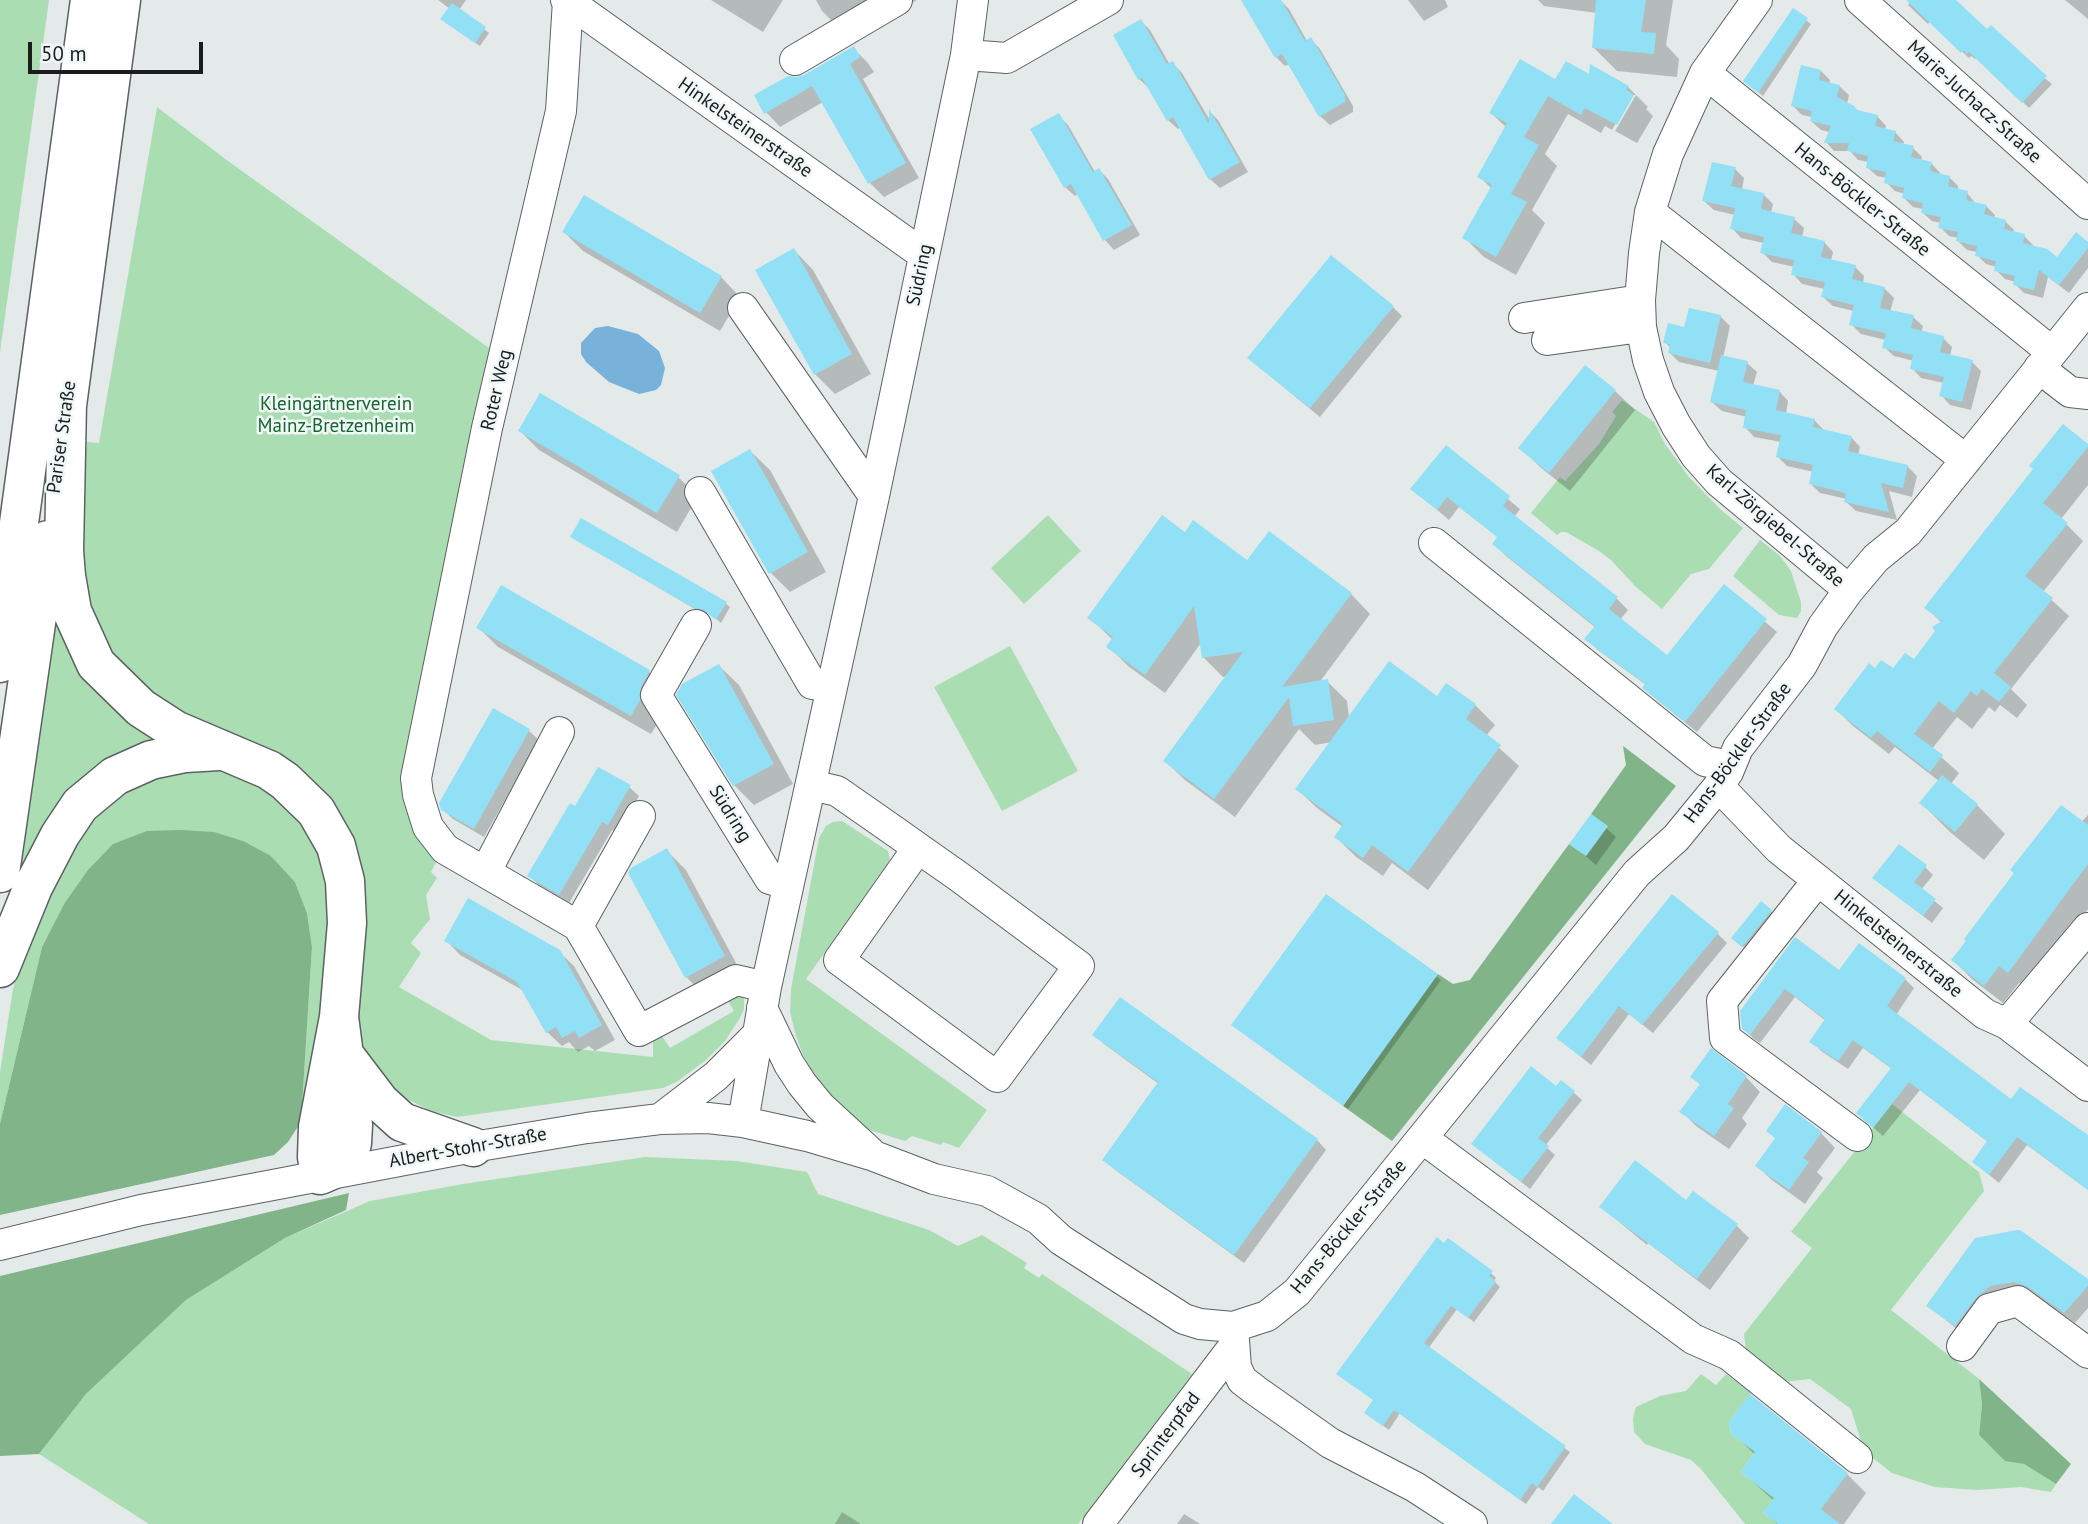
<!DOCTYPE html>
<meta charset="utf-8">
<style>
body{margin:0}
#map{position:relative;width:2088px;height:1524px;overflow:hidden;background:#e3eae9;font-family:"PT Sans",sans-serif}
canvas{display:block}
.scale{position:absolute;left:28px;top:42px;width:175px;height:32px;box-sizing:border-box;border:4px solid #1b1d1d;border-top:0;padding-left:9px;font-size:21px;line-height:24px;white-space:nowrap;color:#1b1d1d;-webkit-text-stroke:5px #f0f7f7;paint-order:stroke}
</style>
<div id="map">
<canvas width="2088" height="1524"></canvas>
<div class="scale">50 m</div>
</div>
<script>
const g = document.querySelector('canvas').getContext('2d');
g.lineJoin = 'round';
function paint(path, color) {
  g.fillStyle = color;
  g.fill(path, 'evenodd');
}
function toPath(rows) {
  const path = new Path2D();
  for (const r of rows) {
    path.moveTo(r[0], r[1]);
    for (let i = 2; i < r.length; i += 2) path.lineTo(r[i], r[i + 1]);
  }
  return path;
}
function strokePath(path, color, width, dash) {
  g.strokeStyle = color;
  g.lineWidth = width;
  g.lineCap = dash ? 'butt' : 'round';
  g.setLineDash(dash || []);
  g.stroke(path);
}
function label(font, color, halo, rows, align = 'center') {
  g.font = font + ' "PT Sans",sans-serif';
  g.lineWidth = 5;
  g.setLineDash([]);
  g.textBaseline = 'middle';
  g.strokeStyle = halo;
  g.fillStyle = color;
  for (const [text, x, y, turn = 0] of rows) {
    g.save();
    g.translate(x, y);
    g.rotate((+turn || 0) * Math.PI / 180);
    g.textAlign = isNaN(turn) ? turn : align;
    if (halo) g.strokeText(text, 0, 0);
    g.fillText(text, 0, 0);
    g.restore();
  }
}
const green = toPath([
 [0,0,49,0,0,352],
 [157,107,228,161,496,353,403,775,427,849,436,862,431,872,437,878,426,895,430,919,411,943,421,953,399,987,491,1040,653,1057,653,1036,660,1033,670,1048,734,1011,725,996,744,996,744,1009,740,1018,725,1041,706,1060,678,1081,663,1088,457,1117,431,1111,405,1098,398,1105,382,1092,355,1032,357,866,190,722,126,683,85,611,80,499,87,442,99,443],
 [1622,400,1654,422,1665,444,1689,477,1720,509,1743,528,1709,569,1691,574,1662,609,1636,587,1611,560,1599,551,1566,532,1561,532,1557,535,1531,513,1560,477,1565,481,1599,444,1616,416,1612,412],
 [1048,515,1081,551,1024,604,991,568],
 [1760,540,1780,556,1791,571,1801,602,1801,611,1797,618,1779,615,1733,576],
 [60,600,172,737,20,876],
 [1010,646,1078,771,1002,811,934,687],
 [227,767,285,798,320,844,334,940,301,1122,312,947,307,913,295,882,271,856,64,904,42,947,0,1124,0,1072,13,989,35,912,63,845,150,769],
 [842,821,888,851,890,860,806,979,987,1110,959,1148,943,1142,941,1145,912,1136,905,1141,866,1129,854,1123,815,1078,803,1055,796,1036,790,1012,791,989,819,838,826,826,833,822],
 [1892,1104,1979,1172,1984,1191,1891,1310,1979,1379,1982,1404,1979,1435,2005,1460,2024,1464,2056,1484,2051,1492,2021,1487,1977,1490,1935,1487,1892,1473,1864,1451,1851,1409,1810,1379,1775,1383,1747,1359,1744,1334,1812,1248,1791,1232],
 [645,1157,737,1161,807,1172,818,1194,929,1230,958,1246,982,1235,1027,1263,1024,1268,1039,1278,1042,1274,1192,1374,1078,1524,149,1524,39,1454,86,1394,186,1300,285,1238,370,1201,463,1184],
 [1701,1374,1716,1385,1726,1374,1751,1393,1729,1422,1731,1434,1755,1452,1740,1472,1774,1498,1763,1513,1778,1524,1745,1524,1701,1469,1691,1460,1645,1444,1634,1432,1633,1418,1636,1407,1660,1396,1686,1391]
]);
const forest = toPath([
 [1623,746,1676,786,1392,1141,1343,1106,1438,974,1453,984,1470,980,1569,844,1586,856,1607,827,1591,814,1626,765],
 [181,830,214,832,243,841,271,856,295,882,307,913,312,947,301,1122,288,1142,274,1155,0,1215,0,1124,42,947,64,904,88,870,113,844,147,831],
 [349,1193,346,1210,285,1238,186,1300,86,1394,39,1454,0,1456,0,1276],
 [1979,1379,2071,1464,2056,1484,2024,1464,2005,1461,1979,1435,1982,1404]
]);
const water = toPath([
 [608,326,638,334,659,351,665,368,661,385,656,390,639,394,609,382,586,362,581,354,581,343,595,328]
]);
const shadow = toPath([
 [438,0,466,0,459,10,489,33,480,46,446,23,450,9],
 [711,0,783,0,763,32],
 [816,0,917,0,851,40,822,11],
 [1243,0,1280,0,1289,9,1307,41,1311,39,1320,49,1353,106,1353,112,1330,125,1320,116,1290,64,1285,66,1276,57],
 [1408,0,1445,0,1448,7,1424,21],
 [1538,0,1673,0,1666,45,1679,59,1677,77,1617,71,1593,47,1597,13,1544,6],
 [1910,0,1954,0,1987,32,2052,84,2029,108,1977,57,1975,59,1971,56,1969,58,1930,21,1928,24,1908,5,1911,1],
 [2065,0,2088,0,2088,19],
 [1793,10,1811,24,1763,96,1750,85],
 [1141,21,1150,30,1170,65,1172,63,1182,73,1211,122,1211,113,1218,120,1248,172,1220,188,1210,179,1181,127,1178,129,1168,120,1149,88,1139,79],
 [853,48,868,63,874,72,863,79,919,178,884,197,870,183,823,102,780,127,766,112,805,77],
 [1592,66,1628,87,1648,107,1646,109,1653,116,1637,143,1615,131,1636,95,1632,95,1612,130,1605,126,1601,133,1568,114,1545,154,1557,166,1532,210,1545,223,1516,275,1484,257,1464,237,1492,189,1479,176,1507,128,1491,113,1556,82,1590,77],
 [1821,71,1830,80,1829,84,1839,86,1849,95,1847,104,1858,112,1877,116,1886,126,1885,130,1895,132,1904,142,1903,145,1913,148,1922,157,1921,161,1931,163,1940,173,1940,175,1949,177,1958,186,1958,190,1967,193,1976,204,1986,206,1995,215,1994,219,2005,221,2014,230,2013,233,2024,236,2033,245,2033,247,2057,259,2088,244,2088,268,2069,293,2048,277,2043,298,2024,293,2015,284,2016,282,2005,279,1996,270,1997,267,1986,264,1977,255,1977,252,1967,250,1958,241,1959,238,1949,236,1940,227,1941,223,1932,221,1922,212,1923,209,1913,207,1904,198,1905,194,1895,191,1886,182,1887,178,1877,176,1867,167,1869,162,1858,160,1850,151,1834,151,1826,142,1830,132,1821,130,1811,121,1812,117,1802,115,1793,106],
 [1059,116,1068,125,1095,172,1099,170,1108,179,1140,235,1114,250,1105,240,1078,194,1075,196,1065,187],
 [1735,169,1744,178,1742,190,1764,195,1773,204,1771,213,1794,219,1804,228,1802,237,1824,242,1833,252,1831,261,1855,267,1864,276,1863,283,1884,288,1894,298,1890,312,1913,317,1923,326,1921,333,1943,338,1952,347,1950,356,1972,362,1981,371,1971,410,1950,405,1941,395,1944,383,1921,378,1912,368,1914,361,1894,356,1884,347,1886,340,1861,334,1851,324,1854,311,1833,306,1823,297,1825,289,1802,284,1793,274,1795,267,1772,262,1762,252,1764,243,1741,238,1732,228,1735,215,1714,210,1704,201],
 [564,232,721,277,740,297,720,331,583,251],
 [794,250,813,270,871,374,835,394,815,374],
 [1393,307,1402,316,1320,417,1259,367],
 [1720,316,1730,326,1723,358,1747,363,1757,372,1753,386,1779,391,1788,401,1786,414,1814,420,1824,430,1851,437,1860,447,1858,455,1907,466,1917,476,1912,497,1889,491,1897,520,1856,511,1846,502,1847,499,1820,493,1811,484,1814,472,1787,466,1777,456,1781,442,1754,437,1745,427,1747,417,1722,411,1712,402,1719,371,1679,362,1670,353,1671,348,1665,342,1686,329],
 [1615,391,1635,410,1570,491,1540,467,1521,448],
 [520,431,678,477,698,496,677,532,539,450],
 [2088,446,2088,485,2061,519,2083,541,2043,592,2069,616,2011,689,2027,705,2017,718,2000,705,1995,712,1989,707,1972,729,1957,717,1932,749,1959,773,1951,784,1977,805,2005,834,1984,860,1950,832,1921,803,1939,781,1895,747,1889,754,1853,726,1836,709,1875,670,1893,671,1914,662,1942,623,1927,608],
 [1446,448,1520,509,1514,517,1617,599,1628,610,1620,620,1668,658,1724,587,1777,632,1697,732,1656,699,1644,688,1646,685,1598,650,1586,639,1596,628,1506,556,1494,544,1499,538,1459,507,1449,520,1413,489],
 [750,451,770,470,826,572,790,592,771,573],
 [1185,534,1248,563,1351,594,1370,614,1319,683,1327,681,1347,701,1349,718,1437,699,1447,685,1475,705,1495,725,1486,736,1519,766,1428,890,1392,863,1383,876,1355,856,1336,837,1343,827,1317,808,1297,789,1332,742,1315,745,1299,729,1235,817,1185,780,1165,761,1227,676,1223,677,1203,657,1201,643,1165,693,1128,666,1108,646,1113,640,1090,618],
 [572,537,725,603,730,607,721,623,710,613,700,612],
 [478,627,649,672,668,691,659,721,651,734,498,647],
 [719,666,739,685,793,784,754,805,734,785],
 [493,710,529,731,539,740,484,837,453,819,442,809],
 [629,787,639,796,618,833,612,830,569,903,539,885,529,876,576,809],
 [2088,815,2088,909,2027,990,2019,983,2003,1003,1972,979,1953,960],
 [1606,828,1616,837,1596,865,1571,844],
 [667,851,686,870,743,976,706,996,686,977],
 [1925,867,1933,875,1921,890,1943,908,1932,923,1874,878],
 [1327,896,1441,980,1348,1109,1238,1029],
 [1771,911,1775,915,1747,950,1737,942],
 [1717,933,1727,943,1653,1033,1629,1014,1591,1065,1558,1038],
 [1796,939,1839,973,1905,979,1914,988,1896,1015,2011,1102,2088,1137,2088,1190,2027,1145,1999,1183,1974,1162,1988,1142,1920,1090,1883,1136,1867,1122,1892,1069,1863,1048,1848,1069,1821,1051,1812,1041,1826,1021,1795,997,1760,1043,1753,1038,1744,1028],
 [446,940,558,951,574,966,615,1040,595,1051,589,1046,578,1052,569,1042,562,1046,547,1032,524,991,460,955],
 [1095,1035,1317,1140,1326,1150,1244,1263,1114,1169,1104,1160,1159,1084,1104,1044],
 [1692,1077,1746,1077,1760,1092,1742,1118,1747,1124,1729,1149,1696,1126,1682,1112,1701,1085],
 [1561,1082,1582,1100,1545,1146,1555,1155,1530,1189,1473,1144,1556,1089],
 [1821,1133,1835,1148,1817,1172,1823,1178,1805,1204,1772,1180,1757,1166],
 [1693,1193,1737,1226,1749,1238,1710,1290,1648,1243,1647,1245,1601,1207,1686,1202],
 [1976,1239,2088,1281,2088,1308,2075,1323,2034,1294,2026,1292,1966,1336,1928,1306],
 [1491,1273,1496,1278,1494,1281,1500,1287,1474,1322,1457,1309,1428,1349,1570,1452,1543,1491,1538,1487,1526,1504,1400,1413,1389,1430,1372,1418,1375,1401,1344,1379],
 [1733,1433,1847,1474,1866,1493,1844,1524,1777,1524,1765,1512,1774,1501,1742,1472,1755,1455],
 [842,1512,861,1524,835,1524],
 [1184,1514,1200,1524,1177,1524]
]);
const building = toPath([
 [1241,0,1281,0,1305,41,1311,37,1345,95,1345,102,1319,117,1282,54,1275,58],
 [1596,0,1646,0,1641,32,1656,33,1654,54,1592,48],
 [1906,0,1956,0,1987,29,1991,25,2047,76,2022,103,1969,52,1967,54,1964,50,1961,53],
 [452,3,486,27,475,43,440,19],
 [1793,8,1808,18,1758,93,1743,81],
 [1141,19,1167,64,1173,61,1209,124,1209,109,1240,162,1209,180,1173,117,1167,121,1142,78,1138,80,1113,35],
 [854,46,860,57,850,64,906,163,868,184,812,86,764,114,754,95,788,76,796,77,804,75],
 [1520,59,1555,79,1566,61,1589,74,1590,64,1629,86,1626,90,1634,95,1617,125,1585,108,1581,115,1548,96,1524,137,1539,145,1511,194,1527,202,1496,257,1462,238,1492,185,1477,177,1507,123,1489,113],
 [1801,65,1821,70,1819,80,1840,85,1837,97,1854,106,1857,110,1878,115,1875,126,1896,131,1893,141,1914,146,1911,157,1932,162,1930,171,1950,176,1948,186,1968,191,1966,200,1987,205,1984,214,2006,220,2004,229,2025,234,2023,243,2047,249,2057,257,2076,232,2088,242,2088,248,2059,285,2039,270,2034,290,2013,285,2015,276,1994,271,1996,261,1975,256,1977,246,1956,241,1958,232,1938,228,1941,217,1921,213,1923,203,1902,198,1904,188,1884,183,1886,172,1866,168,1868,156,1847,151,1849,143,1824,143,1831,126,1810,121,1812,111,1791,106],
 [1059,113,1093,172,1099,168,1132,225,1103,241,1071,184,1064,188,1030,129],
 [1712,162,1736,167,1731,186,1764,193,1761,209,1795,217,1791,233,1825,241,1821,257,1856,265,1852,279,1885,287,1880,308,1914,315,1911,328,1944,336,1940,352,1973,360,1962,402,1939,396,1944,377,1910,369,1913,355,1882,348,1886,333,1849,325,1854,305,1821,297,1825,282,1791,275,1794,260,1760,253,1764,237,1730,229,1735,208,1702,201],
 [584,195,722,276,700,313,562,232],
 [794,248,852,354,814,375,755,270],
 [1331,255,1394,306,1310,408,1247,358],
 [1689,308,1721,315,1710,363,1668,353,1670,344,1663,343,1668,323,1684,327],
 [1721,355,1748,361,1743,382,1780,390,1776,410,1815,419,1813,427,1852,436,1848,451,1908,465,1903,488,1881,483,1889,512,1844,502,1846,493,1809,484,1813,465,1776,457,1781,435,1743,428,1746,410,1710,402],
 [1585,365,1616,390,1549,473,1518,448],
 [540,393,680,475,657,513,518,431],
 [2063,424,2088,444,2088,447,2043,503,2068,523,2025,576,2053,598,1994,673,2011,687,1999,702,1982,689,1977,696,1971,691,1954,713,1939,701,1914,734,1943,755,1930,772,1877,731,1871,738,1834,709,1869,663,1875,668,1881,660,1893,668,1905,653,1914,659,1935,631,1932,627,1942,621,1924,608,2033,469,2029,466],
 [1446,445,1510,496,1503,506,1618,597,1609,609,1667,655,1724,584,1767,619,1685,722,1642,688,1645,684,1584,639,1595,626,1492,544,1497,537,1447,497,1437,510,1410,489],
 [750,449,808,552,769,574,711,471],
 [1162,515,1185,532,1193,520,1247,560,1269,531,1352,593,1282,687,1328,679,1334,720,1293,726,1289,697,1214,799,1163,761,1243,652,1202,658,1194,606,1145,675,1106,647,1113,637,1087,618],
 [581,518,727,602,716,620,704,610,694,608,570,537],
 [501,585,650,670,641,687,640,700,631,716,476,628],
 [1389,661,1437,696,1446,683,1476,704,1466,719,1501,745,1408,872,1372,845,1363,858,1334,837,1343,824,1295,789],
 [719,664,774,764,733,786,676,695,682,684],
 [493,708,530,729,474,829,441,810,439,803],
 [598,767,631,785,608,825,602,822,559,895,527,876,570,803,575,806],
 [1942,775,1978,804,1955,832,1919,803],
 [2061,805,2088,825,2088,864,2008,973,1999,966,1984,986,1951,960,1966,941,1964,939,2014,873,2010,870],
 [1591,814,1608,826,1586,856,1569,844],
 [1899,844,1927,865,1914,882,1936,899,1923,916,1872,878],
 [667,848,725,956,685,978,628,873,631,868],
 [1326,894,1438,974,1343,1106,1231,1025],
 [1672,894,1719,932,1642,1025,1619,1006,1581,1057,1556,1038],
 [468,898,560,950,602,1025,579,1038,575,1031,562,1038,556,1027,546,1033,517,982,444,941],
 [1761,901,1772,910,1742,947,1731,938],
 [1795,937,1839,970,1859,943,1906,978,1887,1006,2011,1099,2020,1087,2088,1135,2088,1190,2017,1137,1989,1175,1972,1162,1987,1141,1909,1082,1873,1128,1856,1113,1891,1068,1853,1040,1838,1061,1809,1042,1825,1019,1785,989,1750,1035,1742,1029,1740,1011],
 [1120,997,1318,1139,1234,1255,1102,1160,1158,1082,1092,1035],
 [1711,1048,1747,1076,1728,1104,1734,1108,1714,1136,1679,1112,1700,1084,1690,1077],
 [1531,1066,1556,1086,1561,1080,1575,1091,1538,1138,1549,1146,1521,1182,1471,1144],
 [1785,1104,1822,1132,1803,1158,1809,1162,1789,1190,1755,1166,1775,1138,1766,1131],
 [1635,1160,1686,1200,1693,1191,1738,1224,1697,1279,1599,1207],
 [2017,1230,2020,1230,2088,1279,2088,1286,2064,1313,2028,1287,2014,1282,1990,1286,1975,1299,1955,1326,1926,1306,1975,1238],
 [1437,1237,1444,1243,1448,1238,1493,1271,1489,1276,1496,1281,1468,1318,1451,1306,1424,1343,1566,1446,1537,1487,1532,1483,1520,1500,1394,1410,1383,1426,1364,1413,1373,1400,1336,1374],
 [1750,1394,1848,1473,1821,1509,1840,1524,1778,1524,1763,1513,1774,1498,1740,1472,1755,1452,1731,1434,1729,1422],
 [1574,1494,1613,1524,1551,1524]
]);
const minor = toPath([
 [566,0,924,255],
 [1757,0,1705,73,1668,154,1650,212,1644,253,1640,300,1641,327,1648,360,1659,392,1676,425,1696,456,1719,482,1849,590],
 [1860,0,2088,204],
 [568,1,561,111,487,428,416,778,418,795,428,827,445,849,578,926,639,1031,736,980,766,987],
 [966,55,1007,58,1108,0],
 [795,60,897,0],
 [1705,73,2052,352],
 [1650,212,1966,460],
 [743,308,874,496],
 [1524,318,1640,300],
 [1547,340,1641,327],
 [2039,368,2070,392,2088,394],
 [700,492,812,684,832,687],
 [1434,543,1705,761,1719,764,1728,772],
 [696,625,656,695,770,879,788,884],
 [811,785,837,791,900,835,918,848,958,876,1079,966,997,1077,839,960,918,848],
 [1717,788,1727,795,1779,849,1985,1014,2007,1024,2088,1086],
 [486,871,559,732],
 [1818,880,1722,1001,1725,1038,1857,1136],
 [578,926,640,816],
 [762,1008,789,1064,802,1084,820,1106,870,1152],
 [2007,1024,2088,928],
 [660,1119,716,1076,756,1036],
 [743,1122,766,987,874,496,966,55,973,0],
 [1422,1138,1693,1339,1729,1355,1857,1458],
 [0,1245,141,1210,473,1147,587,1128,660,1119,708,1118,743,1122,807,1136,874,1156,934,1179,987,1191,1038,1219,1061,1240,1184,1319,1200,1324,1233,1327,1267,1316,1297,1292,1637,873,1676,838,1717,788,1728,772,1738,748,1802,665,1823,626,1849,590,1876,558,1908,532,2088,308],
 [1233,1327,1236,1367,1242,1380,1255,1390,1330,1443,1415,1487,1472,1524],
 [1962,1346,1989,1309,2018,1301,2088,1353],
 [1098,1524,1234,1346]
]);
const highway = toPath([
 [67,402,64,551,66,576,72,611,96,664,141,708,175,730,269,770,285,781,316,811,336,846,345,881,347,923,339,1017,318,1127,317,1157,320,1175,336,1168,342,1162,349,1154,352,1143,353,1125,339,1017],
 [64,428,121,0],
 [0,663,90,0],
 [0,873,48,540],
 [0,968,33,887,60,835,80,805,115,776,151,760,185,753,219,751],
 [345,1056,380,1102,402,1122,473,1147]
]);
const streetNames = [
 ["Marie-Juchacz-Straße",1974,102,42],
 ["Hinkelsteinerstraße",745,128,35],
 ["Hans-Böckler-Straße",1862,200,39],
 ["Südring",920,275,-78],
 ["Roter Weg",497,390,-77],
 ["Pariser Straße",62,437,-82],
 ["Karl-Zörgiebel-Straße",1775,526,41],
 ["Hans-Böckler-Straße",1738,753,-54],
 ["Südring",730,814,58],
 ["Hinkelsteinerstraße",1898,944,39],
 ["Albert-Stohr-Straße",468,1148,-10],
 ["Hans-Böckler-Straße",1349,1227,-50],
 ["Sprinterpfad",1166,1435,-53]
];
const parkNames = [
 ["Kleingärtnerverein",336,405],
 ["Mainz-Bretzenheim",336,427]
];
paint(green, '#abddb3');
paint(forest, '#81b589');
paint(water, '#78b1d9');
paint(shadow, '#0003');
paint(building, '#91e0f5');
strokePath(minor, '#5c6262', 32);
strokePath(highway, '#5c6262', 41);
strokePath(minor, '#fff', 30);
strokePath(highway, '#fff', 38);
label('19px', '#1b1d1d', '#f0f7f7', streetNames);
label('19px', '#17642e', '#f0f7f7', parkNames);
</script>
